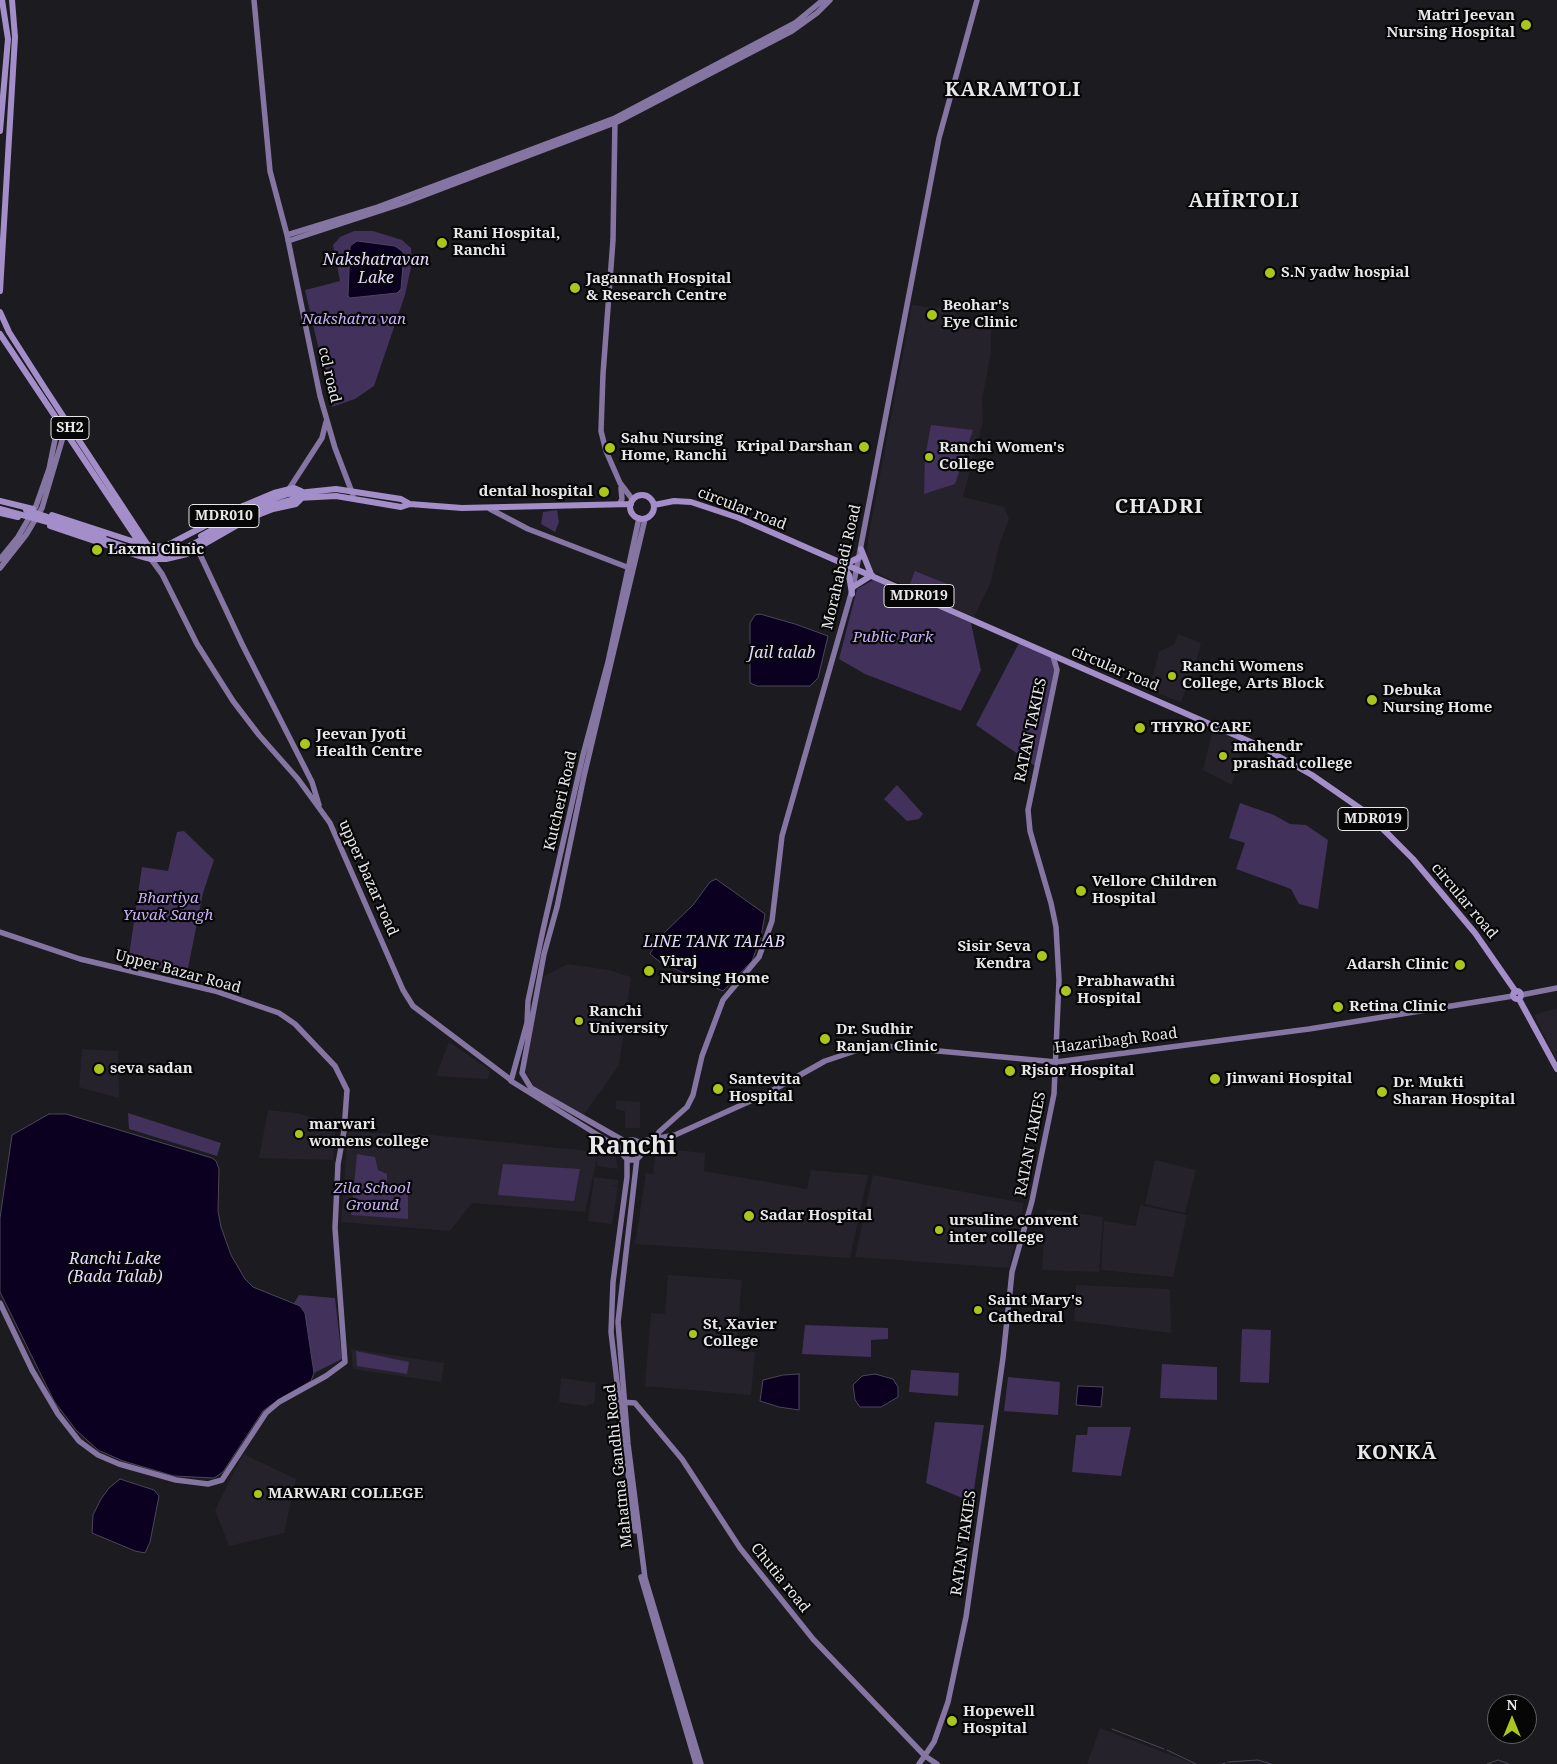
<!DOCTYPE html>
<meta charset="utf-8">
<style>
body{margin:0}
#map{position:relative;width:1557px;height:1764px;overflow:hidden;background:#1c1b1f;font-family:"Noto Serif",serif}
canvas{display:block}
.north{position:absolute;left:1487px;top:1694px;width:50px;height:50px;box-sizing:border-box;background:#070607;border:1px solid #616061;border-radius:50%;rotate:0deg;font-size:14px;font-weight:700;line-height:20px;text-align:center;color:#e7e6e8}
.north::after{content:'';display:block;margin:auto;width:18px;height:22px;background:#a9c71b;clip-path:polygon(50% 0,100% 100%,50% 72%,0 100%)}
</style>
<div id="map">
<canvas width="1557" height="1764"></canvas>
<div class="north">N</div>
</div>
<script>
const g = document.querySelector('canvas').getContext('2d');
g.lineJoin = 'round';
function paint(path, color) {
  g.fillStyle = color;
  g.fill(path, 'evenodd');
}
function toPath(rows) {
  const path = new Path2D();
  for (const r of rows) {
    if (r.length === 3) {
      path.moveTo(r[0] + r[2], r[1]);
      path.arc(r[0], r[1], r[2], 0, 2 * Math.PI);
      continue;
    }
    path.moveTo(r[0], r[1]);
    for (let i = 2; i < r.length; i += 2) path.lineTo(r[i], r[i + 1]);
  }
  return path;
}
function strokePath(path, color, width, dash) {
  g.strokeStyle = color;
  g.lineWidth = width;
  g.lineCap = dash ? 'butt' : 'round';
  g.setLineDash(dash || []);
  g.stroke(path);
}
function label(font, color, halo, rows, align = 'center') {
  g.font = font + ' "Noto Serif",serif';
  g.lineWidth = 4.5;
  g.setLineDash([]);
  g.textBaseline = 'middle';
  g.strokeStyle = halo;
  g.fillStyle = color;
  for (const [text, x, y, turn = 0] of rows) {
    g.save();
    g.translate(x, y);
    g.rotate((+turn || 0) * Math.PI / 180);
    g.textAlign = isNaN(turn) ? turn : align;
    if (halo) g.strokeText(text, 0, 0);
    g.fillText(text, 0, 0);
    g.restore();
  }
}
const built = toPath([
 [912,305,947,309,970,321,991,325,991,352,982,400,983,421,963,497,1004,507,1009,518,999,546,990,584,974,617,872,571,867,558,868,539],
 [1178,634,1201,643,1196,663,1181,702,1149,690,1159,652,1174,644],
 [1213,729,1244,742,1232,785,1203,770],
 [568,964,609,970,631,977,619,1065,583,1116,535,1089,523,1065,544,976],
 [1557,1008,1557,1061,1534,1015],
 [449,1042,490,1070,488,1079,436,1076],
 [82,1049,118,1051,119,1098,79,1087],
 [616,1100,640,1102,640,1128,625,1128,625,1111,616,1109],
 [268,1110,296,1113,336,1123,333,1160,259,1158],
 [348,1132,432,1135,599,1152,615,1154,618,1169,597,1166,597,1158,585,1212,472,1203,450,1231,341,1222],
 [656,1148,705,1153,704,1171,807,1189,811,1170,868,1175,850,1258,635,1244,646,1173,653,1174],
 [1155,1160,1196,1170,1185,1213,1145,1204],
 [873,1175,1024,1203,1009,1268,855,1257],
 [594,1177,618,1180,618,1186,609,1185,618,1187,612,1224,588,1221],
 [1140,1205,1187,1215,1173,1277,1101,1270,1104,1221,1136,1226],
 [1046,1209,1103,1217,1099,1272,1042,1270],
 [668,1275,742,1280,736,1351,755,1352,751,1395,645,1386,651,1313,665,1314],
 [1076,1285,1170,1289,1171,1333,1074,1321],
 [351,1349,444,1363,441,1382,353,1369],
 [561,1378,596,1383,594,1403,585,1406,559,1402],
 [243,1454,296,1479,284,1533,229,1546,215,1510],
 [1100,1728,1189,1762,1192,1764,1087,1764]
]);
const green = toPath([
 [354,231,373,231,402,240,411,248,412,263,405,295,374,386,355,399,332,407,305,290,340,281,333,245,340,237],
 [931,425,973,430,955,484,924,494,925,457],
 [557,510,559,522,555,532,541,524,543,512],
 [915,571,947,584,940,599,909,586],
 [873,580,971,623,981,670,961,711,865,674,839,659,857,589],
 [1019,643,1052,656,1055,668,1035,766,976,725],
 [897,785,923,814,919,819,907,821,884,799],
 [1240,803,1274,815,1290,824,1306,825,1328,840,1318,909,1299,904,1291,889,1236,869,1245,843,1229,838],
 [184,831,214,860,203,893,187,973,128,962,142,867,168,871,177,832],
 [128,1113,221,1143,217,1156,129,1129],
 [357,1154,375,1157,378,1170,387,1174,387,1185,408,1186,408,1219,351,1215],
 [503,1164,580,1169,574,1201,498,1195],
 [299,1295,335,1298,342,1359,314,1373,305,1313,294,1303],
 [805,1325,888,1328,888,1339,871,1340,871,1357,802,1354],
 [1242,1329,1271,1330,1269,1383,1240,1382],
 [356,1351,409,1362,407,1374,357,1366],
 [1162,1364,1217,1367,1217,1400,1160,1398],
 [911,1370,959,1373,958,1396,909,1392],
 [1008,1377,1060,1382,1058,1415,1004,1411],
 [935,1422,984,1425,972,1502,926,1483],
 [1088,1427,1131,1427,1121,1476,1072,1472,1076,1435,1087,1435]
]);
const water = toPath([
 [357,241,395,246,402,251,404,254,401,289,397,293,350,298,348,296,350,246,357,241],
 [760,614,795,624,828,636,818,678,810,686,757,686,750,683,750,623,755,615,760,614],
 [716,879,765,914,761,937,752,961,723,991,660,962,650,954,659,938,693,905,710,882,716,879],
 [49,1114,66,1114,212,1158,216,1161,219,1169,218,1211,221,1227,231,1255,245,1279,253,1287,300,1306,305,1313,314,1373,311,1381,278,1400,263,1411,223,1472,214,1478,174,1476,123,1461,98,1450,76,1430,54,1401,0,1292,0,1218,12,1135,49,1114],
 [799,1374,799,1410,779,1407,760,1401,763,1380,783,1375,799,1374],
 [875,1374,893,1379,898,1387,898,1397,881,1407,860,1407,855,1400,853,1385,862,1376,875,1374],
 [1078,1386,1103,1387,1101,1407,1076,1405,1078,1386],
 [120,1479,154,1490,159,1496,150,1542,145,1553,135,1551,92,1533,93,1515,101,1499,109,1488,120,1479]
]);
const stream = toPath([
 [1112,1729,1164,1749],
 [1167,1750,1196,1764],
 [1228,1762,1258,1760,1271,1764],
 [1222,1764,1225,1763],
 [1487,1764,1498,1760,1509,1764]
]);
const secondary = toPath([
 [254,0,270,171,287,235,320,396,335,448,353,495],
 [615,120,613,240,603,374,601,431,606,451,620,483,633,500],
 [287,235,375,208,615,118,795,23,823,0],
 [288,241,404,203,617,122,792,31,817,13,830,0],
 [289,489,322,438,326,422],
 [620,503,622,499,621,488],
 [490,509,528,529,632,569],
 [197,548,242,644,312,782,319,805],
 [0,559,18,537,36,506,49,469,59,420],
 [151,559,162,574,197,644,233,701,259,735,298,779,330,823,403,990,413,1006,511,1080],
 [0,568,26,535,42,508,66,427],
 [0,932,80,959,215,991,279,1013,295,1024,335,1066,347,1090,344,1131,338,1164,335,1228,345,1362,326,1376,279,1402,266,1413,222,1480,208,1484,176,1480,119,1464,98,1455,79,1441,58,1414,32,1370,0,1303],
 [1521,995,1557,988],
 [656,1138,659,1132,687,1107,693,1095,702,1056,723,1000,759,957,772,921,782,836,853,587,939,138,977,0],
 [632,1150,10],
 [626,1142,531,1088,522,1073,544,954,557,907,584,776,645,519],
 [638,1142,675,1135,766,1094,825,1061,864,1048,885,1046,1056,1062,1309,1029,1513,996],
 [622,1150,511,1081,527,1023,528,1001,543,930,583,755,608,662,639,518],
 [627,1158,627,1177,613,1282,611,1332,635,1531],
 [637,1158,618,1322,628,1444,645,1578,701,1764],
 [622,1402,635,1403,682,1459,740,1548,813,1639,925,1756,937,1764],
 [641,1577,696,1764],
 [919,1764,934,1742,948,1702,966,1617,1003,1358,1012,1272,1032,1201,1054,1094,1059,980,1056,927,1051,903,1030,831,1028,810,1057,670,1053,656]
]);
const primary = toPath([
 [0,131,8,39,2,0],
 [0,291,15,37,12,0],
 [0,312,9,332,46,390,149,547],
 [0,334,141,545],
 [642,507,12],
 [0,501,33,509],
 [258,504,288,494,336,489,401,499,410,504,462,508,631,504],
 [654,505,674,501,691,502,739,518,1260,746,1312,775,1364,811,1388,834,1413,859,1475,933,1516,992],
 [260,509,298,498,336,496,401,507,410,504],
 [0,513,18,517],
 [52,515,141,544,164,547,243,506,274,493,294,488,301,491],
 [50,526,136,555,151,559,166,559,187,554,250,518,273,509,296,504,302,498],
 [861,549,871,574],
 [841,562,849,575,852,594],
 [846,564,860,557],
 [853,587,872,575],
 [1517,995,4],
 [1519,999,1557,1069]
]);
const primaryBridge = toPath([
 [0,509,73,529,144,553,163,556,182,550,260,509],
 [26,510,104,535],
 [201,536,258,504],
 [137,547,164,551]
]);
const markers = [
 [1526,25,6,"#a9c71b"],
 [442,243,6,"#a9c71b"],
 [1270,273,6,"#a9c71b"],
 [575,288,6,"#a9c71b"],
 [932,315,6,"#a9c71b"],
 [864,447,6,"#a9c71b"],
 [610,448,6,"#a9c71b"],
 [929,457,5,"#a9c71b"],
 [604,492,6,"#a9c71b"],
 [97,550,6,"#a9c71b"],
 [1172,676,5,"#a9c71b"],
 [1372,700,6,"#a9c71b"],
 [1140,728,6,"#a9c71b"],
 [305,744,6,"#a9c71b"],
 [1223,756,5,"#a9c71b"],
 [1081,891,6,"#a9c71b"],
 [1042,956,6,"#a9c71b"],
 [1460,965,6,"#a9c71b"],
 [649,971,6,"#a9c71b"],
 [1066,991,6,"#a9c71b"],
 [1338,1007,6,"#a9c71b"],
 [579,1021,5,"#a9c71b"],
 [825,1039,6,"#a9c71b"],
 [99,1069,6,"#a9c71b"],
 [1010,1071,6,"#a9c71b"],
 [1215,1079,6,"#a9c71b"],
 [718,1089,6,"#a9c71b"],
 [1382,1092,6,"#a9c71b"],
 [299,1134,5,"#a9c71b"],
 [749,1216,6,"#a9c71b"],
 [939,1230,5,"#a9c71b"],
 [978,1310,5,"#a9c71b"],
 [693,1334,5,"#a9c71b"],
 [258,1494,5,"#a9c71b"],
 [952,1721,6,"#a9c71b"]
];
const shields = [
 [70,428,38],
 [224,516,70],
 [919,596,70],
 [1373,819,70]
];
const shieldNames = [
 ["SH2",70,428],
 ["MDR010",224,516],
 ["MDR019",919,596],
 ["MDR019",1373,819]
];
const poiNames = [
 ["Matri Jeevan",1515,16,"right"],
 ["Nursing Hospital",1515,33,"right"],
 ["Rani Hospital,",453,234],
 ["Ranchi",453,251],
 ["S.N yadw hospial",1281,273],
 ["Jagannath Hospital",586,279],
 ["& Research Centre",586,296],
 ["Beohar's",943,306],
 ["Eye Clinic",943,323],
 ["Sahu Nursing",621,439],
 ["Home, Ranchi",621,456],
 ["Kripal Darshan",853,447,"right"],
 ["Ranchi Women's",939,448],
 ["College",939,465],
 ["dental hospital",593,492,"right"],
 ["Laxmi Clinic",108,550],
 ["Ranchi Womens",1182,667],
 ["College, Arts Block",1182,684],
 ["Debuka",1383,691],
 ["Nursing Home",1383,708],
 ["THYRO CARE",1151,728],
 ["Jeevan Jyoti",316,735],
 ["Health Centre",316,752],
 ["mahendr",1233,747],
 ["prashad college",1233,764],
 ["Vellore Children",1092,882],
 ["Hospital",1092,899],
 ["Sisir Seva",1031,947,"right"],
 ["Kendra",1031,964,"right"],
 ["Viraj",660,962],
 ["Nursing Home",660,979],
 ["Adarsh Clinic",1449,965,"right"],
 ["Prabhawathi",1077,982],
 ["Hospital",1077,999],
 ["Retina Clinic",1349,1007],
 ["Ranchi",589,1012],
 ["University",589,1029],
 ["Dr. Sudhir",836,1030],
 ["Ranjan Clinic",836,1047],
 ["seva sadan",110,1069],
 ["Rjsior Hospital",1021,1071],
 ["Jinwani Hospital",1226,1079],
 ["Santevita",729,1080],
 ["Hospital",729,1097],
 ["Dr. Mukti",1393,1083],
 ["Sharan Hospital",1393,1100],
 ["marwari",309,1125],
 ["womens college",309,1142],
 ["Sadar Hospital",760,1216],
 ["ursuline convent",949,1221],
 ["inter college",949,1238],
 ["Saint Mary's",988,1301],
 ["Cathedral",988,1318],
 ["St, Xavier",703,1325],
 ["College",703,1342],
 ["MARWARI COLLEGE",268,1494],
 ["Hopewell",963,1712],
 ["Hospital",963,1729]
];
const parkNames = [
 ["Nakshatra van",354,320],
 ["Public Park",893,638],
 ["Bhartiya",168,899],
 ["Yuvak Sangh",168,916],
 ["Zila School",372,1189],
 ["Ground",372,1206]
];
const streetNames = [
 ["ccl road",329,375,77],
 ["circular road",742,509,21],
 ["Morahabadi Road",842,567,-77],
 ["circular road",1115,669,23],
 ["RATAN TAKIES",1031,730,-78],
 ["Kutcheri Road",561,801,-77],
 ["upper bazar road",368,878,66],
 ["circular road",1464,901,50],
 ["Upper Bazar Road",178,972,15],
 ["Hazaribagh Road",1116,1041,-7],
 ["RATAN TAKIES",1031,1144,-79],
 ["Mahatma Gandhi Road",619,1466,-96],
 ["RATAN TAKIES",964,1543,-82],
 ["Chutia road",780,1578,51]
];
const waterNames = [
 ["Nakshatravan",376,260],
 ["Lake",376,278],
 ["Jail talab",782,653],
 ["LINE TANK TALAB",714,942],
 ["Ranchi Lake",115,1259],
 ["(Bada Talab)",115,1277]
];
const districtNames = [
 ["KARAMTOLI",1013,90],
 ["AHĪRTOLI",1244,201],
 ["CHADRI",1159,507],
 ["KONKĀ",1397,1453]
];
const townNames = [
 ["Ranchi",632,1147]
];
paint(built, '#25222b');
paint(green, '#41315b');
paint(water, '#0b0020');
strokePath(water, '#4d455c', 1);
strokePath(stream, '#4d455c', 1);
strokePath(secondary, '#8575a3', 5.5);
strokePath(primary, '#a38eca', 6);
strokePath(primaryBridge, '#a38eca', 6);
for (const [x, y, r, color] of markers) {
  const dot = new Path2D();
  dot.arc(x, y, r, 0, 2 * Math.PI);
  g.fillStyle = color;
  g.fill(dot);
  strokePath(dot, '#070607', 2);
}
for (const [x, y, w] of shields) {
  const box = new Path2D();
  box.roundRect(x - w / 2, y - 11.5, w, 23, 4);
  g.fillStyle = '#070607';
  g.fill(box);
  strokePath(box, '#e7e6e8', 1);
}
label('bold 14px', '#e7e6e8', null, shieldNames);
label('bold 15px', '#e7e6e8', '#070607', poiNames, 'left');
label('italic 15px', '#caaffb', '#070607', parkNames);
label('15px', '#e7e6e8', '#070607', streetNames);
label('italic 16px', '#e4d8ff', '#070607', waterNames);
g.letterSpacing = '1px';
label('bold 20px', '#e7e6e8', '#070607', districtNames);
g.letterSpacing = '0px';
label('bold 25px', '#e7e6e8', '#070607', townNames);
</script>
